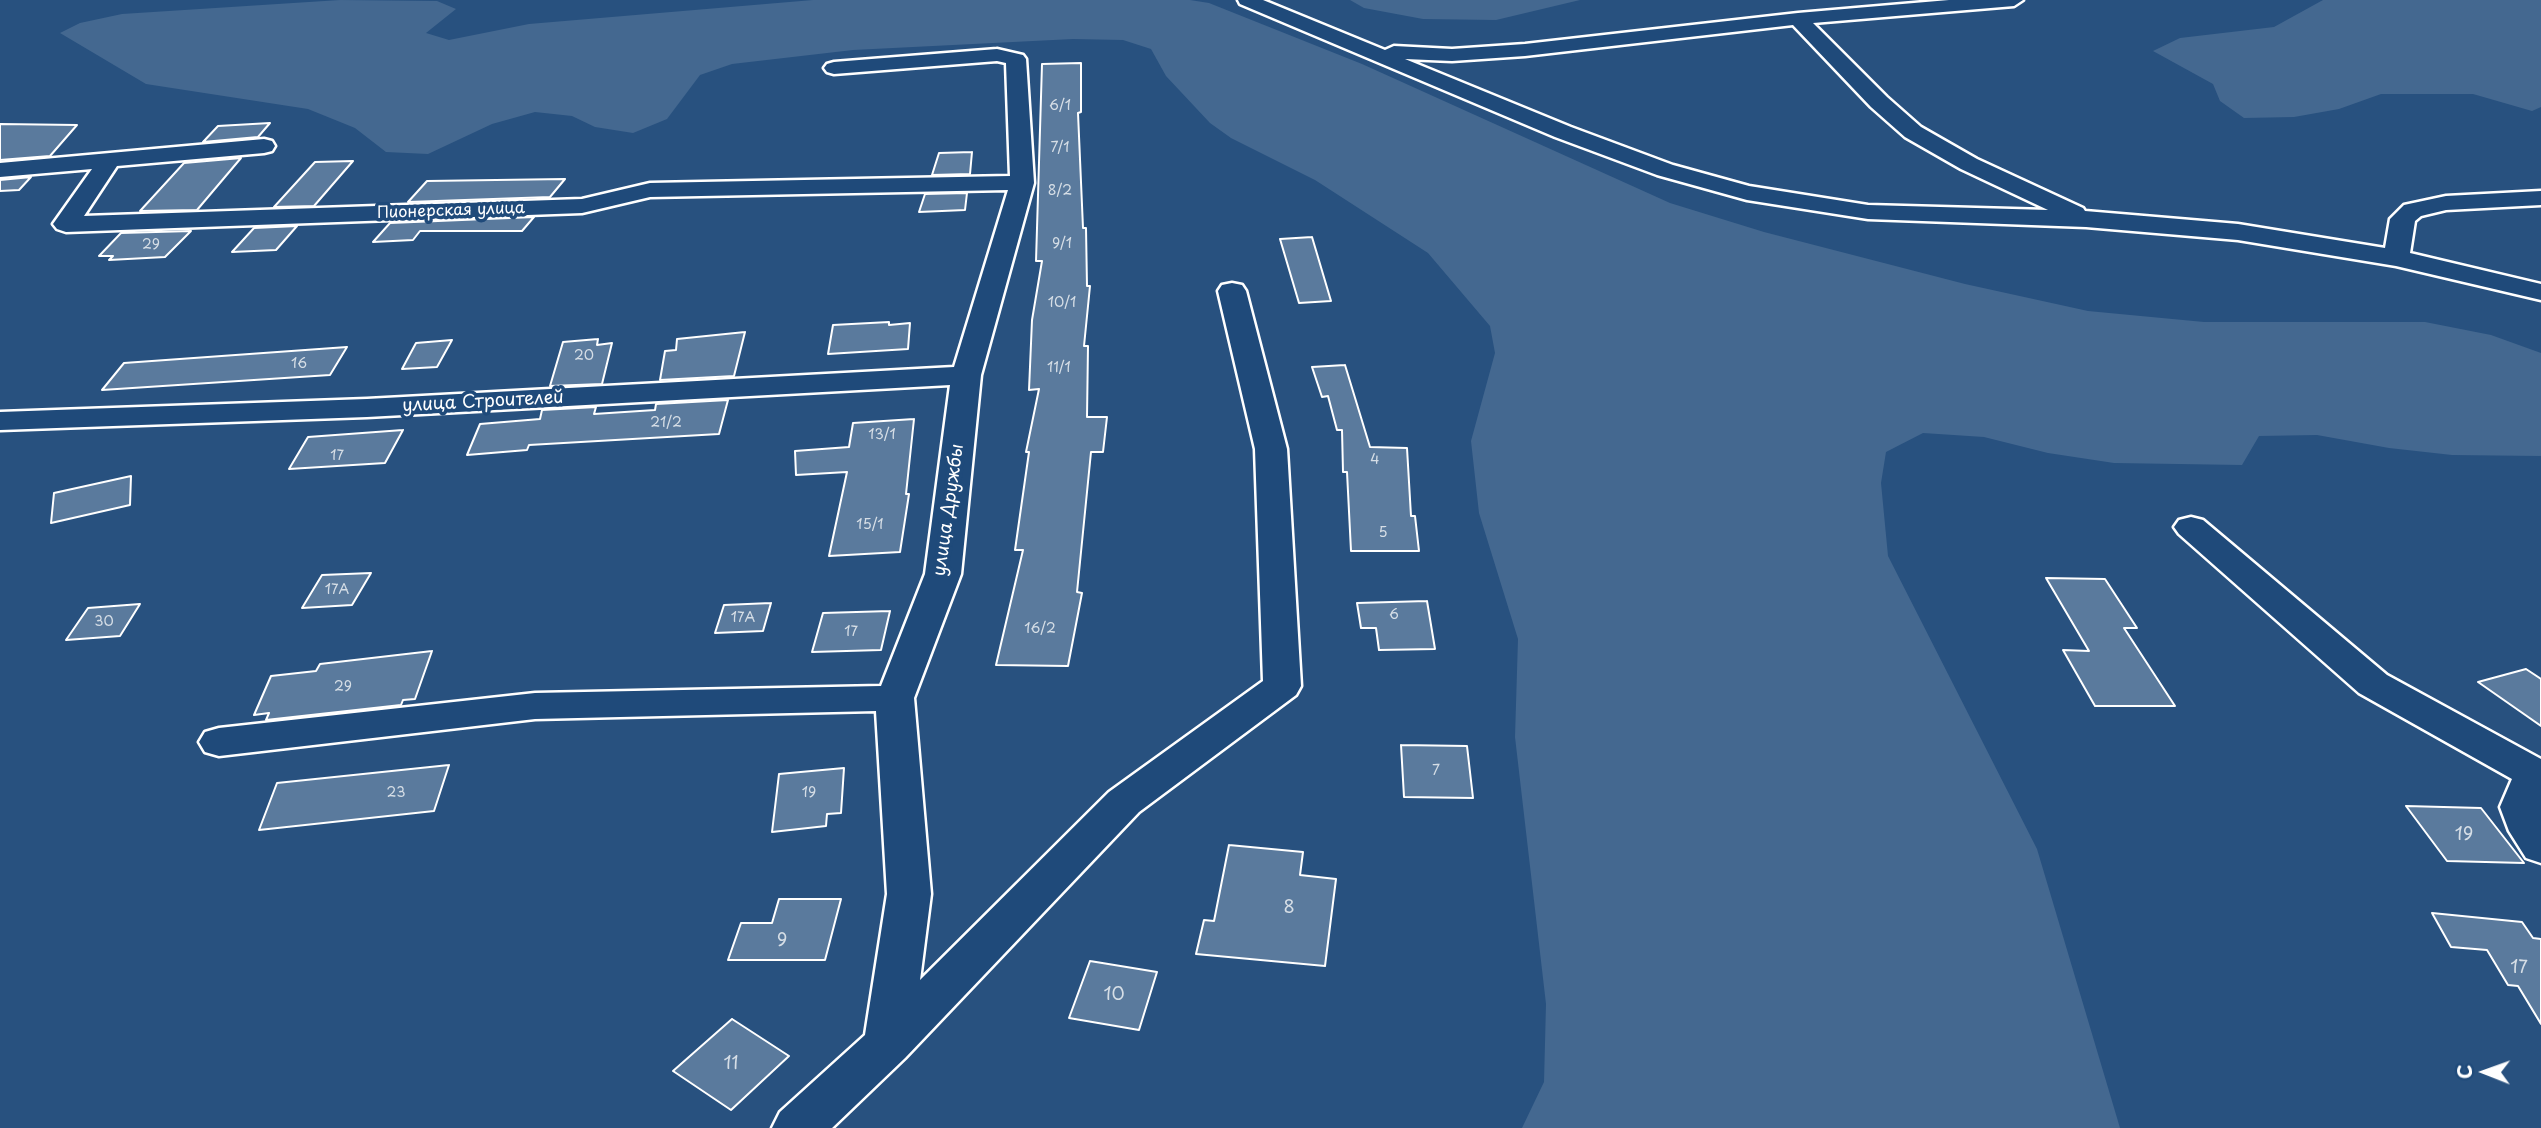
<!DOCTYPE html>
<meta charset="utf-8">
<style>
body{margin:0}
#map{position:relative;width:2541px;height:1128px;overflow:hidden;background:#28517f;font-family:"Playpen Sans",sans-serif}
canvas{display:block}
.north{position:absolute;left:2450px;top:1037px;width:70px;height:70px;-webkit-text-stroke:5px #1f4a7a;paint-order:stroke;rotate:271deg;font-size:19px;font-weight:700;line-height:28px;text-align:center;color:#fff}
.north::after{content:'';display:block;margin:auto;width:24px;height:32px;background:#fff;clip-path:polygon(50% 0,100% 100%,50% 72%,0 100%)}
</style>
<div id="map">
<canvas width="2541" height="1128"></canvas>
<div class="north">С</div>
</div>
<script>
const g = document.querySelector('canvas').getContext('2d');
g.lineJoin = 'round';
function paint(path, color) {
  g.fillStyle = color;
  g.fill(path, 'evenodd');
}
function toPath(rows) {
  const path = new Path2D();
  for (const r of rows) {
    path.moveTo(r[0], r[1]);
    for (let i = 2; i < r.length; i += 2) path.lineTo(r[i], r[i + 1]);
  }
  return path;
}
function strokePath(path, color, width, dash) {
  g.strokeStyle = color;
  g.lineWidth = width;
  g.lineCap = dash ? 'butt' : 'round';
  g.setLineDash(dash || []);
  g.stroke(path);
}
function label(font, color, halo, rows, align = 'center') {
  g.font = font + ' "Playpen Sans",sans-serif';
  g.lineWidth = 7;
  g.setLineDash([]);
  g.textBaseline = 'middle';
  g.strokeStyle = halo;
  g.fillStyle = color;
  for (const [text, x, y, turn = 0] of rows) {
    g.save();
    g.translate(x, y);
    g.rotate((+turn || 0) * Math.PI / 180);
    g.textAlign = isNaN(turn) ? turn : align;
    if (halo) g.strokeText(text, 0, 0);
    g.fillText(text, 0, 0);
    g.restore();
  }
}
const green = toPath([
 [340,0,437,1,456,9,426,33,449,40,529,24,813,0,1190,0,1209,3,1362,64,1670,203,1764,232,1965,284,2088,311,2204,322,2425,322,2491,335,2541,353,2541,456,2452,455,2389,448,2317,435,2259,436,2242,465,2114,463,2048,453,1984,437,1923,433,1886,452,1881,483,1888,556,2037,849,2120,1128,1522,1128,1544,1082,1546,1004,1515,737,1518,639,1479,513,1471,441,1495,353,1490,326,1428,253,1315,180,1231,138,1210,123,1166,76,1151,49,1123,40,1073,39,853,50,732,64,700,75,667,119,633,133,595,127,572,116,535,112,492,124,428,154,386,152,355,128,308,109,146,84,60,33,80,23,122,14],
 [1350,0,1580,0,1496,20,1423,19,1364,8],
 [2323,0,2541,0,2541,107,2532,111,2473,94,2381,94,2339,109,2294,117,2244,118,2220,101,2213,84,2153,51,2180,38,2274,27]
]);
const building = toPath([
 [1081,63,1081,112,1078,113,1083,228,1086,228,1087,286,1090,286,1084,346,1088,346,1087,417,1107,417,1103,452,1091,452,1077,592,1082,593,1068,666,996,665,1023,550,1015,550,1029,452,1026,452,1039,389,1029,390,1032,320,1042,261,1036,261,1042,64,1081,63],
 [270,123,258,137,203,142,218,126,270,123],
 [0,124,77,125,50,156,0,160,0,124],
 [972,152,970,174,932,175,939,153,972,152],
 [241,158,197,210,140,211,184,163,241,158],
 [353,161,314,206,274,207,315,162,353,161],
 [31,177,19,190,0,191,0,180,31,177],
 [565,179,550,197,408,202,427,181,565,179],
 [967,193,965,210,919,212,925,194,967,193],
 [534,217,522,231,420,231,413,240,373,242,390,223,534,217],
 [297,226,276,250,232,252,254,228,297,226],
 [191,231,165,257,109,260,113,256,99,256,121,233,191,231],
 [1312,237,1331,301,1299,303,1280,239,1312,237],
 [889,322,889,325,910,323,908,349,828,354,833,325,889,322],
 [745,332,734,376,660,380,665,351,676,350,677,339,745,332],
 [598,339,597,345,612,343,602,384,550,386,563,342,598,339],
 [452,340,437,367,402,369,416,343,452,340],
 [347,347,330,375,102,390,124,363,347,347],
 [1345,365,1370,447,1407,448,1411,516,1415,516,1419,551,1351,551,1347,472,1343,472,1342,430,1337,430,1328,396,1322,397,1312,367,1345,365],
 [728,400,719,434,529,445,527,450,467,455,480,424,540,419,542,410,596,407,594,414,655,410,656,404,728,400],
 [914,419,906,494,909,494,900,552,829,556,847,472,796,475,795,451,849,447,853,423,914,419],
 [403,430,385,463,289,469,308,437,403,430],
 [131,476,130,505,51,523,54,493,131,476],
 [371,573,352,605,302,608,322,575,371,573],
 [2046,578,2105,579,2137,628,2124,628,2175,706,2095,706,2063,650,2089,651,2046,578],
 [1427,601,1435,649,1379,650,1376,628,1361,628,1357,603,1427,601],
 [771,603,763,631,715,633,724,605,771,603],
 [140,604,120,636,66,640,88,608,140,604],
 [890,611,881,650,812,652,823,613,890,611],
 [432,651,415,699,403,700,401,705,266,720,269,713,254,715,271,676,316,671,320,664,432,651],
 [2526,669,2541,679,2541,726,2478,682,2526,669],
 [1401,745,1467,746,1473,798,1404,797,1401,745],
 [449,765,434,811,259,830,277,783,449,765],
 [844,768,841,813,827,814,826,826,772,832,779,774,844,768],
 [2406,806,2481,808,2524,863,2447,861,2406,806],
 [1229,845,1303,852,1300,875,1336,879,1325,966,1196,954,1204,920,1214,921,1229,845],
 [779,899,841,899,825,960,728,960,741,923,772,923,779,899],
 [2432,913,2522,922,2533,938,2541,939,2541,1024,2518,986,2508,985,2487,950,2451,947,2432,913],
 [1090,961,1157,972,1139,1030,1069,1018,1090,961],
 [732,1019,789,1056,731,1110,673,1071,732,1019]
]);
const minor = toPath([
 [1238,0,1263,0,1385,50,1394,46,1452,49,1525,44,1798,13,1949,0,2023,0,2014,6,1813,23,1887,97,1921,127,1977,159,2083,208,2085,211,2238,224,2385,248,2390,219,2404,205,2446,196,2541,191,2541,205,2446,210,2421,216,2415,221,2410,253,2541,284,2541,300,2396,266,2238,240,2086,227,1868,219,1747,200,1657,175,1555,137,1240,4,1238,0],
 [1793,25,1871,107,1905,137,1961,169,2048,210,1868,205,1749,186,1673,165,1571,127,1405,59,1452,61,1525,56,1793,25],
 [997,49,1023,55,1026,59,1034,183,981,375,961,574,914,698,931,894,920,980,1109,792,1263,681,1255,449,1218,291,1222,285,1232,283,1242,285,1246,291,1287,449,1301,686,1296,695,1139,812,905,1058,832,1128,772,1128,780,1112,865,1035,887,894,876,711,535,719,219,756,205,752,199,742,205,732,219,728,535,693,881,686,925,574,950,385,367,417,0,430,0,412,367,399,954,367,1008,190,650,197,582,213,66,232,57,229,53,224,92,169,0,177,0,163,264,139,272,141,275,146,272,151,264,153,117,166,84,216,582,199,650,183,1010,176,1006,63,997,61,834,74,827,72,824,68,827,64,834,62,997,49],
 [2191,517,2203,520,2387,675,2541,759,2541,863,2526,858,2509,831,2500,807,2512,779,2359,693,2179,534,2174,527,2179,520,2191,517]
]);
const numberNames = [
 ["6/1",1060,106],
 ["7/1",1060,148],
 ["8/2",1060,191],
 ["9/1",1062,244],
 ["29",151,245],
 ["10/1",1062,303],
 ["20",584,356],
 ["16",299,364],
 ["11/1",1059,368],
 ["21/2",666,423],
 ["13/1",882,435],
 ["17",337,456],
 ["4",1375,460],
 ["15/1",870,525],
 ["5",1383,533],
 ["17А",337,590],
 ["6",1394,615],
 ["17А",743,618],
 ["30",104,622],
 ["16/2",1040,629],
 ["17",851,632],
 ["29",343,687],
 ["7",1436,771],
 ["23",396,793],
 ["19",809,793]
];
const farStreetnames = [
 ["Пионерская улица",451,211,-2]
];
const streetNames = [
 ["улица Строителей",483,402,-3],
 ["улица Дружбы",949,510,-82]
];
const nearNumbernames = [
 ["19",2464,835],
 ["8",1289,908],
 ["9",782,941],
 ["17",2519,968],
 ["10",1114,995],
 ["11",731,1064]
];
paint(green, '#446890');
paint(building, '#5a7a9d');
strokePath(building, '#fff', 2);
strokePath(minor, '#fff', 5);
paint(minor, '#1f4a7a');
label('14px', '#d6dee6', null, numberNames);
label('16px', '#fff', '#1f4a7a', farStreetnames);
label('18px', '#fff', '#1f4a7a', streetNames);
label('18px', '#d6dee6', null, nearNumbernames);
</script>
